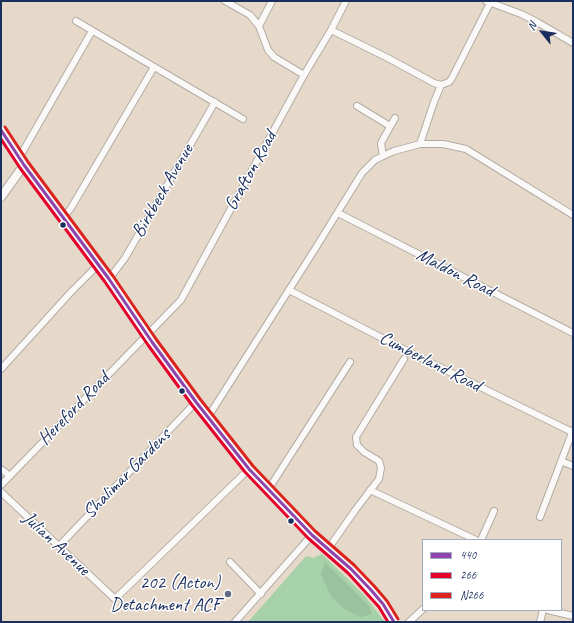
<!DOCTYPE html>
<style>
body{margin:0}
#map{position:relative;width:574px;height:623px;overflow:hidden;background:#e6d9c9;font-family:Caveat,sans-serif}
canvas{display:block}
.frame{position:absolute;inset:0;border:2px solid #1b2f5e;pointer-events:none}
.legend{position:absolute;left:422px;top:539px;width:140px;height:72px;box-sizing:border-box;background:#fff;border:1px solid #a4acbf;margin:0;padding:5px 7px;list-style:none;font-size:12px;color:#1b2f5e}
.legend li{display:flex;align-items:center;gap:8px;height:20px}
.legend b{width:20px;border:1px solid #a4acbf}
.north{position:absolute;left:522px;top:12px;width:40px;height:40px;-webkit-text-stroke:3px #fff;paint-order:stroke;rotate:300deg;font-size:11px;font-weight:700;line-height:16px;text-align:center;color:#1b2f5e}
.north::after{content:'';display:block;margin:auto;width:14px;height:18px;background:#1b2f5e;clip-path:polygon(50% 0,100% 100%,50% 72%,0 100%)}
</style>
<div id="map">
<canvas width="574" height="623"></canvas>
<div class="frame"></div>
<ul class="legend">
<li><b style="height:5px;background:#8e44ad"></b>440</li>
<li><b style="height:5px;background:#e4002b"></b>266</li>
<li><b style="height:5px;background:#dc241f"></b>N266</li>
</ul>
<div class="north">N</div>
</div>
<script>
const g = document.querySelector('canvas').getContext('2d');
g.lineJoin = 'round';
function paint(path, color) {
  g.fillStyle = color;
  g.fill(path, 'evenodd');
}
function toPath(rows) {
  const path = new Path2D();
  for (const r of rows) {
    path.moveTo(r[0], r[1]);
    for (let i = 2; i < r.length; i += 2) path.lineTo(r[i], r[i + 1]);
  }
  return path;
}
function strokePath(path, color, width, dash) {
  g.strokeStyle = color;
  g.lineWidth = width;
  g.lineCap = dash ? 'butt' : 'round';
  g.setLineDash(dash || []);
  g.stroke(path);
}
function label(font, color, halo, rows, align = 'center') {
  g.font = font + ' Caveat,sans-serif';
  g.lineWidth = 3;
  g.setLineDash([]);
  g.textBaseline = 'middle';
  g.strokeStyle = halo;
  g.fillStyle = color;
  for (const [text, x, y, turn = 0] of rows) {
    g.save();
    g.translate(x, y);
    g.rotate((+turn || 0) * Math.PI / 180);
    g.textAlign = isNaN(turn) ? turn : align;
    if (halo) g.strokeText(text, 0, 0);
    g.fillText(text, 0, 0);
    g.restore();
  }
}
const green = toPath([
 [322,554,364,595,385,622,248,622,306,556,313,558]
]);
const forest = toPath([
 [325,562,369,606,372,614,361,617,344,609,331,596,321,574]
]);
const street = toPath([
 [225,1,250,15,259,26,268,50,274,57,304,75],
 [486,1,521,14,537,22,573,43],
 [76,21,243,119],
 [259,26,272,1],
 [331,30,386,57,434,83,441,85,449,82,452,78,490,3],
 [357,106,390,126],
 [420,144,434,102,441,85],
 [383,156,394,151,420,144,443,144,466,149,573,215],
 [19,158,92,31],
 [338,213,573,333],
 [63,218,71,208,154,67],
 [109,279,125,258,215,102],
 [289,290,411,353,572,432],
 [1,369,71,292,98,265],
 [208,417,315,249,362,173,375,160,383,156,381,143,395,118],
 [561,461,573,466],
 [1,469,10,476],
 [1,485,181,300,304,75,331,30,346,1],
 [268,490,350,362],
 [370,490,476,540],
 [1,492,115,599,249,469],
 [540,517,573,430],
 [481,540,494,511],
 [59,546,196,402],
 [328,549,356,509,379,479,381,468,379,461,364,452,357,445,356,437,404,359],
 [230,562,261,594],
 [548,610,573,616],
 [235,622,312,535],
 [409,622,423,609],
 [540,622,543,610]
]);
const secondary = toPath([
 [1,197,24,165]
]);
const primary = toPath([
 [1,130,24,165,109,279,152,342,196,402,249,469,312,535,351,569,371,590,383,604,394,622]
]);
const bus1 = toPath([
 [1,130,24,165,109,279,152,342,196,402,249,469,312,535,351,569,371,590,383,604,394,622]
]);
const bus2 = toPath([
 [1,139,20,168,105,282,148,345,192,405,245,472,308,538,348,573,379,607,388,622]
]);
const bus3 = toPath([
 [5,127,28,162,113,276,156,339,200,399,253,466,315,531,354,565,375,587,387,601,398,619]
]);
const markers = [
 [63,225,3.5,"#1b2f5e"],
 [182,391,3.5,"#1b2f5e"],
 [291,521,3.5,"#1b2f5e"],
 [228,594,4,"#626a83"]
];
const streetNames = [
 ["Grafton Road",251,171,-61],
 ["Birkbeck Avenue",163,191,-60],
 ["Maldon Road",455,273,27],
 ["Cumberland Road",430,362,27],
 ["Hereford Road",74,409,-46],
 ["Shalimar Gardens",127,474,-46],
 ["Julian Avenue",56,544,43]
];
const poiNames = [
 ["202 (Acton)",220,583],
 ["Detachment ACF",220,605]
];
paint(green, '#a6d1a9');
paint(forest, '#9bc19e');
strokePath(street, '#b2aca6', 8);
strokePath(secondary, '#b2aca6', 10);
strokePath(primary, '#b2aca6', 10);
strokePath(street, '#fbf9f7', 6);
strokePath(secondary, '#fbf9f7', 8);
strokePath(primary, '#fbf9f7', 9);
strokePath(bus1, '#8e44ad', 3);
strokePath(bus2, '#e4002b', 3);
strokePath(bus3, '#dc241f', 3);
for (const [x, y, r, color] of markers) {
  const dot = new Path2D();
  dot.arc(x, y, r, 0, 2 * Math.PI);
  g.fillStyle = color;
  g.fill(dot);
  strokePath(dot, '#fff', 1.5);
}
label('19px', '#1b2f5e', '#fff', streetNames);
label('19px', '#1b2f5e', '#fff', poiNames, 'right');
</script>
